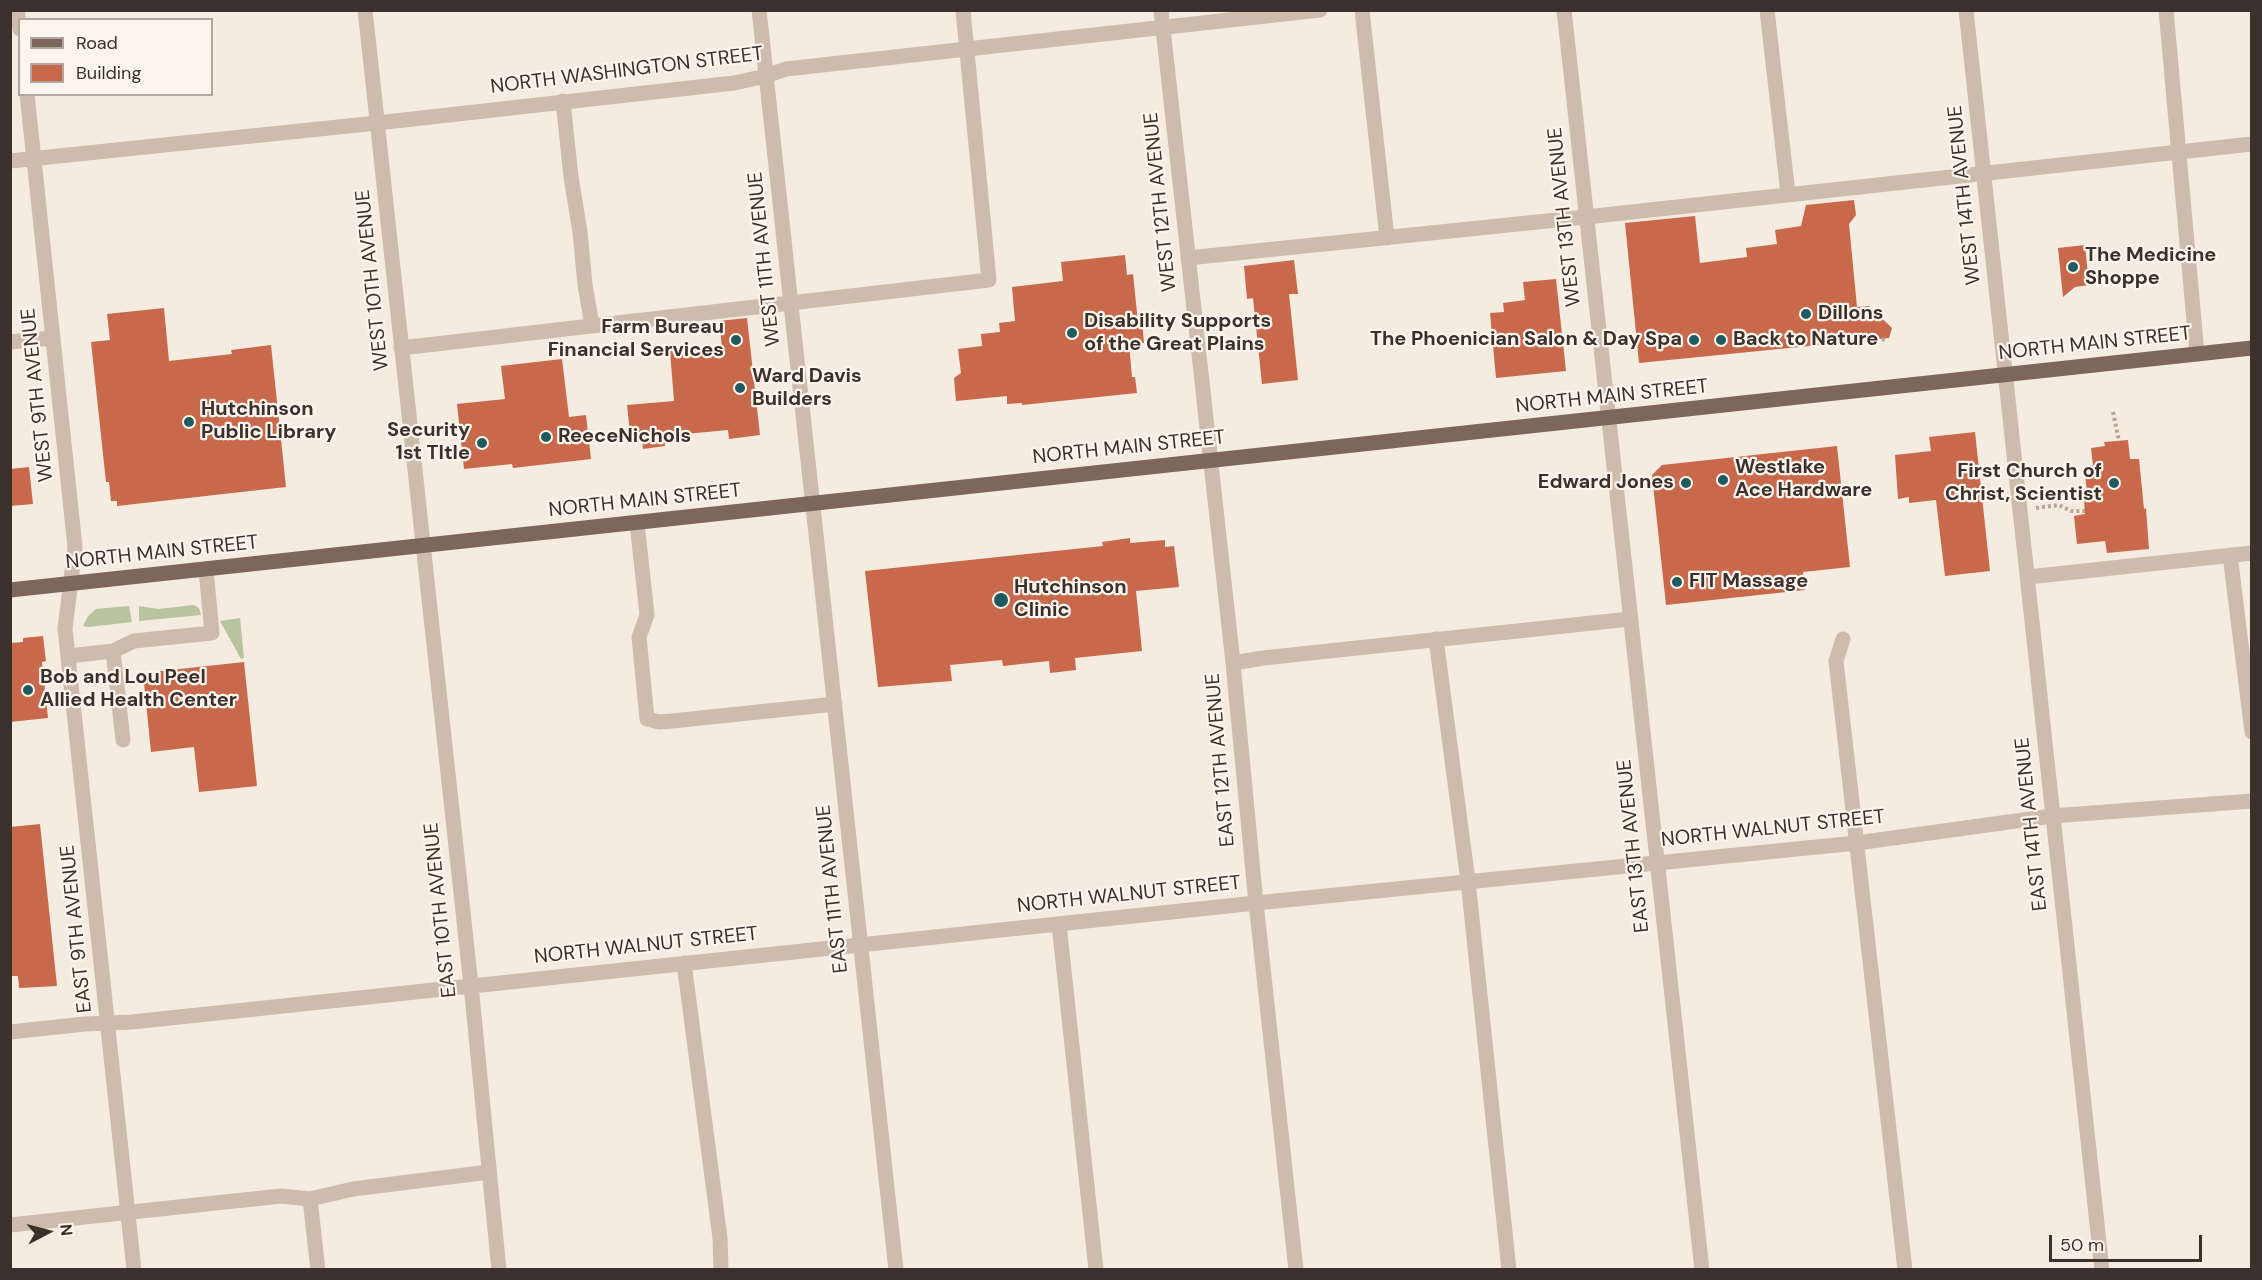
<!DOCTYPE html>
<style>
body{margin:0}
#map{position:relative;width:2262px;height:1280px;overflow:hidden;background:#f4ebe1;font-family:"DM Sans",sans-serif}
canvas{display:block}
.frame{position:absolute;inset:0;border:12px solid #3b302b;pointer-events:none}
.legend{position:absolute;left:18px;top:18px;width:195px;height:78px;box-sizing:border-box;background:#fbf5ee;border:2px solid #aea6a0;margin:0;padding:8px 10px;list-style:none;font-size:18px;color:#3b302b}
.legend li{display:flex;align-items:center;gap:12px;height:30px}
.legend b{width:30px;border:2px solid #aea6a0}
.north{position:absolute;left:18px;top:1202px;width:60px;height:60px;-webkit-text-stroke:4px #fbf5ee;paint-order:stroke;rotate:84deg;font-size:16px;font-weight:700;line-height:24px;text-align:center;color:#3b302b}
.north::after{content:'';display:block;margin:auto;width:21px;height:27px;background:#3b302b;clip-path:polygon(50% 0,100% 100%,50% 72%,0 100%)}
.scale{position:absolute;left:2049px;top:1235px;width:153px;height:27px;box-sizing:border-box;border:3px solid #3b302b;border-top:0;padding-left:8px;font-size:18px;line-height:21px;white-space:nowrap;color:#3b302b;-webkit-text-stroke:4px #fbf5ee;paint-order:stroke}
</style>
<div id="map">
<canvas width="2262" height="1280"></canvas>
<div class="frame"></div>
<ul class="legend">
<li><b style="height:8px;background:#7d675c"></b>Road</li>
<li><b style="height:16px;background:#c8694b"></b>Building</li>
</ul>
<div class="north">N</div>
<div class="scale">50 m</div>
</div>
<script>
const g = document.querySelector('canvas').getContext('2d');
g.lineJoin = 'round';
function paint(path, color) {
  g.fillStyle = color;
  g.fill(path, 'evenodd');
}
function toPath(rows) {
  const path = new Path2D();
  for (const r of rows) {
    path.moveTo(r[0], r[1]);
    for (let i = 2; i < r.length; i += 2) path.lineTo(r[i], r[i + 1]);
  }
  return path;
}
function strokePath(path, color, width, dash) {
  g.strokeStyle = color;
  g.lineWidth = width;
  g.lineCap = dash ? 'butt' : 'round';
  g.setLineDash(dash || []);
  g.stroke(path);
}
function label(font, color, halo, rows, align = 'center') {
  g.font = font + ' "DM Sans",sans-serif';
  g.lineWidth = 4.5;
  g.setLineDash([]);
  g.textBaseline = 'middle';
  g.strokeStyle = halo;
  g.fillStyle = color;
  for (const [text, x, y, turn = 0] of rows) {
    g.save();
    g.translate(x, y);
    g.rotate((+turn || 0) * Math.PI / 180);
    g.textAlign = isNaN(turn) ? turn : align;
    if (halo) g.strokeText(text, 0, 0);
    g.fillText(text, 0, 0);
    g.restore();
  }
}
const green = toPath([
 [194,605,199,608,201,615,139,621,139,606,158,609],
 [129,606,132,622,89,627,83,626,88,616,96,609],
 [240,618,244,658,241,659,220,621]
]);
const building = toPath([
 [1854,200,1856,215,1849,224,1857,307,1869,306,1892,328,1889,338,1639,363,1625,223,1695,216,1700,263,1747,257,1746,248,1777,244,1775,230,1801,226,1806,205],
 [2085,245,2089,285,2075,287,2063,297,2058,248],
 [1125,255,1127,275,1133,274,1138,322,1142,321,1144,343,1129,344,1132,377,1135,377,1137,393,1022,405,1022,403,1007,404,1007,396,956,401,954,378,961,373,958,349,982,346,981,334,1000,332,999,323,1015,321,1012,287,1063,281,1061,262],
 [1294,260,1298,294,1289,294,1298,380,1262,384,1253,298,1247,299,1244,266],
 [1556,279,1566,371,1496,378,1490,313,1504,312,1503,303,1525,300,1523,282],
 [164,308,169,361,232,354,231,350,271,345,286,487,117,506,117,501,111,501,109,482,106,482,91,342,110,340,107,314],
 [747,318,760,435,729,439,728,430,664,436,665,446,643,449,642,441,631,442,627,405,674,401,670,351,722,347,719,321],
 [562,359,569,417,586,415,591,459,513,468,512,464,464,469,457,404,505,399,501,366],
 [1975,432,1990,571,1945,576,1936,500,1909,503,1909,497,1898,499,1895,455,1931,451,1929,437],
 [2128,440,2130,459,2139,459,2144,509,2146,508,2149,549,2107,553,2105,541,2077,544,2074,516,2085,514,2084,500,2088,500,2084,466,2093,465,2091,448,2105,446,2104,442],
 [1837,446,1850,567,1803,572,1805,590,1666,605,1652,475,1662,465],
 [29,467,33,504,10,506,10,469],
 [1130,538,1130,543,1165,540,1165,547,1174,546,1179,587,1136,591,1142,651,1075,658,1076,670,1050,673,1049,661,1003,666,1002,660,950,665,952,681,878,687,865,571,1103,546,1102,542],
 [43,636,46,661,42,662,48,718,10,722,10,643,23,642,23,638],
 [244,662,257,786,199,792,194,747,151,752,143,673],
 [40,824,57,986,19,988,18,976,10,976,10,827]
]);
const path = toPath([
 [1882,339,1885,340],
 [2113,412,2119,441],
 [2036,508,2059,505,2071,511,2085,511]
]);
const minor = toPath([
 [17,10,20,29],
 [365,10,471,985,499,1270],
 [759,10,896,1270],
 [1161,10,1233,663,1256,903,1296,1270],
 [1362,10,1387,238],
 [1564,10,1702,1270],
 [1767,10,1788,194],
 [1966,10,2102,1270],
 [2166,10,2197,354],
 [27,94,75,547,65,629,134,1270],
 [563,101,571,177,580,232,585,285,592,325],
 [10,161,377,123,734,83,766,76,786,69,1320,10],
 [1188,258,1586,217,2252,144],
 [10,342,53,338],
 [401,348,989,280,963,10],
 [637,523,647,615,639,637,647,719,659,722,672,721,835,704],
 [2230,555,2252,732],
 [2028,577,2252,553],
 [1436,639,1468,881,1509,1270],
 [1843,639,1836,661,1905,1270],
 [113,651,123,740],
 [68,656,113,651,134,641,212,633,206,570],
 [1233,663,1263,658,1630,619],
 [1059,924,1096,1270],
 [684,963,720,1238,721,1270],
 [10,1032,85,1024,132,1022,1256,903,1857,843,2052,816,2252,801],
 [10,1225,281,1196,310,1199],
 [318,1270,310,1199,353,1189,489,1172]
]);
const major = toPath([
 [10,590,2252,348]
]);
const markers = [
 [2073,267,6,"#1f5a5e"],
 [1806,314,6,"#1f5a5e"],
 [1072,333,6,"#1f5a5e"],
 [736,340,6,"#1f5a5e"],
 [1694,340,6,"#1f5a5e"],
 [1721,340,6,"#1f5a5e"],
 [740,388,6,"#1f5a5e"],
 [189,422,6,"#1f5a5e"],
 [546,437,6,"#1f5a5e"],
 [482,443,6,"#1f5a5e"],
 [1723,480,6,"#1f5a5e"],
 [1686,483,6,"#1f5a5e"],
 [2114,483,6,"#1f5a5e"],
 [1677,582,6,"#1f5a5e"],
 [1001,600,8,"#1f5a5e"],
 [28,690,6,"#1f5a5e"]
];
const streetNames = [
 ["NORTH WASHINGTON STREET",627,71,-7],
 ["WEST 14TH AVENUE",1965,195,-96],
 ["WEST 12TH AVENUE",1161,202,-96],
 ["WEST 13TH AVENUE",1565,217,-96],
 ["WEST 11TH AVENUE",765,259,-96],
 ["WEST 10TH AVENUE",373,280,-96],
 ["NORTH MAIN STREET",2095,344,-6],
 ["WEST 9TH AVENUE",38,395,-96],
 ["NORTH MAIN STREET",1612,397,-6],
 ["NORTH MAIN STREET",1129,448,-6],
 ["NORTH MAIN STREET",645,501,-6],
 ["NORTH MAIN STREET",162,553,-6],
 ["EAST 12TH AVENUE",1221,760,-95],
 ["EAST 14TH AVENUE",2032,824,-96],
 ["NORTH WALNUT STREET",1773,829,-6],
 ["EAST 13TH AVENUE",1634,846,-96],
 ["EAST 11TH AVENUE",833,889,-96],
 ["NORTH WALNUT STREET",1129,895,-6],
 ["EAST 10TH AVENUE",441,910,-96],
 ["EAST 9TH AVENUE",77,929,-96],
 ["NORTH WALNUT STREET",646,946,-6]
];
const poiNames = [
 ["The Medicine",2085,256],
 ["Shoppe",2085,279],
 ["Dillons",1818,314],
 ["Disability Supports",1084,322],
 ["of the Great Plains",1084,345],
 ["Farm Bureau",724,328,"right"],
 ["Financial Services",724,351,"right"],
 ["The Phoenician Salon & Day Spa",1682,340,"right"],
 ["Back to Nature",1733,340],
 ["Ward Davis",752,377],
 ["Builders",752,400],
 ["Hutchinson",201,410],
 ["Public Library",201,433],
 ["Security",470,431,"right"],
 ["1st TItle",470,454,"right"],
 ["ReeceNichols",558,437],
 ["Westlake",1735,468],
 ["Ace Hardware",1735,491],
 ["First Church of",2102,472,"right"],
 ["Christ, Scientist",2102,495,"right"],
 ["Edward Jones",1674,483,"right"],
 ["FIT Massage",1689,582],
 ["Hutchinson",1014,588],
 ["Clinic",1014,611],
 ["Bob and Lou Peel",40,678],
 ["Allied Health Center",40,701]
];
paint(green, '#b8c4a0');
paint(building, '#c8694b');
strokePath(path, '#b9a596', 4, [3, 3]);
strokePath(minor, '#cdbbac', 15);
strokePath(major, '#7d675c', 15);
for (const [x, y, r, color] of markers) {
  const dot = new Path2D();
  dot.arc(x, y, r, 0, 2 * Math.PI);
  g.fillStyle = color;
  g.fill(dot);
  strokePath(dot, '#fbf5ee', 2);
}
label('20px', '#3b302b', '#fbf5ee', streetNames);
label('bold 20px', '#3b302b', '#fbf5ee', poiNames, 'left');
</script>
